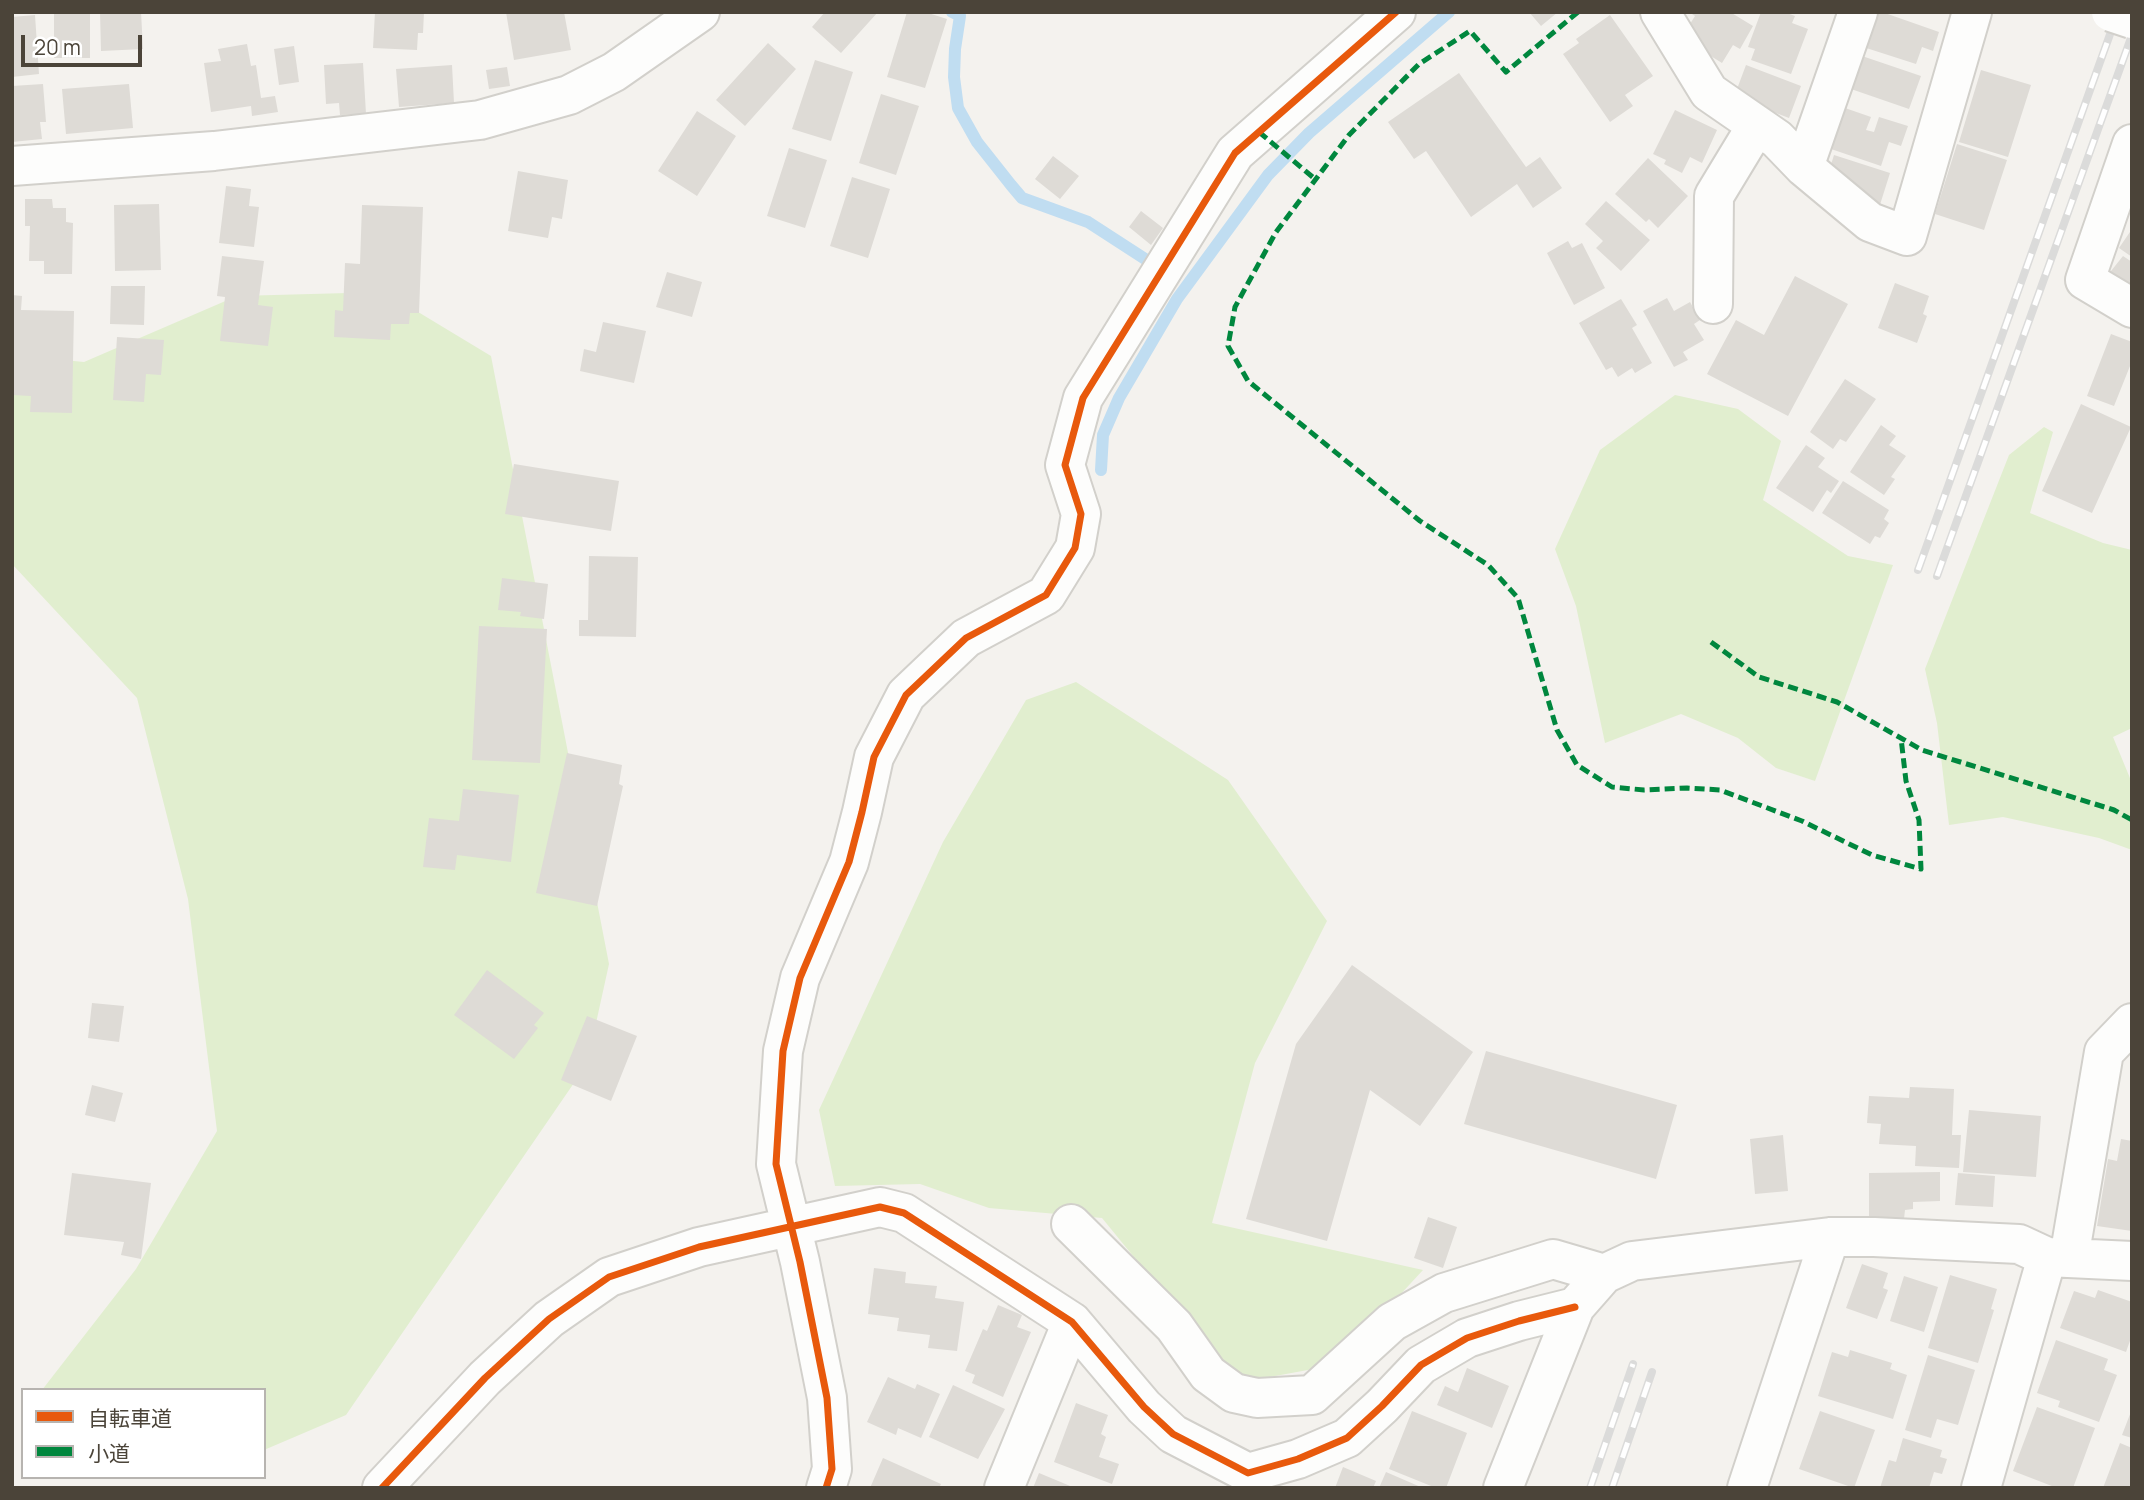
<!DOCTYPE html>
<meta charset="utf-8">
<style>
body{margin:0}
#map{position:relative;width:2144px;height:1500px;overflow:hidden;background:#f4f2ee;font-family:Manrope,"Noto Sans JP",sans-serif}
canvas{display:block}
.frame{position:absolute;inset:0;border:14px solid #4b4439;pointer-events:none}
.legend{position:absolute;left:21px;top:1388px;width:245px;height:91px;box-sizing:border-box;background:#fff;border:2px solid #b7b4b0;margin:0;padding:9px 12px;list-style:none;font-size:21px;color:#4b4439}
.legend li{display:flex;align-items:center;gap:14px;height:35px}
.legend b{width:35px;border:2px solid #b7b4b0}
.scale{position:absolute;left:21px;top:35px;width:121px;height:32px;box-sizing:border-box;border:4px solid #4b4439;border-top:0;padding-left:9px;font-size:21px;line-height:24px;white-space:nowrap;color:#4b4439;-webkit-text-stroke:5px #fff;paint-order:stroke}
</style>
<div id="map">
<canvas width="2144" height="1500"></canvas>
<div class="frame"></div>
<ul class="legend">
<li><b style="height:9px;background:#e8590c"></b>自転車道</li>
<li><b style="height:9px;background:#00873e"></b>小道</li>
</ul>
<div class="scale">20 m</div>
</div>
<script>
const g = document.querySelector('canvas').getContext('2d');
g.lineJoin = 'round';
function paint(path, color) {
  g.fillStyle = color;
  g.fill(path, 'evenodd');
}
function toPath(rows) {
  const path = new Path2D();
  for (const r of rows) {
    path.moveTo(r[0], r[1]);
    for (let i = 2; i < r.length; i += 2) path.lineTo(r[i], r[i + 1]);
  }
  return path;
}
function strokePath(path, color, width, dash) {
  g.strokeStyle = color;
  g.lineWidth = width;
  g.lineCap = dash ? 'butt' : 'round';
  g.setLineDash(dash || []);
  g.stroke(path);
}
const green = toPath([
 [385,292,491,356,609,964,587,1064,346,1415,264,1450,264,1390,42,1390,136,1269,217,1131,188,899,137,698,12,564,12,355,84,362,237,296],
 [1675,395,1738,409,1781,441,1763,500,1848,556,1893,565,1815,781,1776,768,1738,738,1681,714,1605,743,1576,606,1555,549,1600,450],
 [2044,427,2053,432,2030,513,2103,543,2132,550,2132,728,2113,737,2132,783,2132,850,2099,838,2003,817,1949,825,1937,723,1925,669,2009,455],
 [1076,682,1228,780,1327,921,1255,1063,1212,1223,1423,1270,1335,1365,1237,1383,1102,1218,989,1208,920,1184,835,1186,819,1110,943,842,1026,700]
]);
const stream = toPath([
 [952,12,960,16,955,49,954,77,958,108,977,142,1011,185,1022,198,1088,222,1159,268],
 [1101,470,1103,435,1119,398,1177,299,1268,175,1309,133,1449,12]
]);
const building = toPath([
 [54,12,90,12,90,58,54,58],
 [100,12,141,12,143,49,101,51],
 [375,12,424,12,423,33,418,33,417,50,373,48],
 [506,12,564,12,571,50,514,60],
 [825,12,878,12,841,53,812,27],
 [907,12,925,12,947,19,925,88,887,77],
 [1529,12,1558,12,1541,26],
 [1689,12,1722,12,1725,14,1726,12,1730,12,1753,26,1740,49,1733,45,1722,63,1693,45,1685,32,1695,16],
 [1761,12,1784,12,1795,16,1792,23,1808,29,1791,74,1751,60,1755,49,1748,47],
 [1872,12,1882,12,1939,32,1933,51,1922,47,1916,64,1860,46],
 [35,15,39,74,12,77,12,17],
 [1610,15,1653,76,1625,95,1633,106,1610,122,1563,54,1579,43,1576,39],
 [768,43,796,69,745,126,716,100],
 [247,44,251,66,256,65,261,98,275,96,278,112,252,116,251,106,211,112,204,63,221,61,218,49],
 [294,46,299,82,279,85,274,49],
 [1862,56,1921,76,1909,109,1851,89],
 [815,60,853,72,831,141,792,129],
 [363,63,366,114,340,115,339,103,326,104,324,65],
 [452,65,454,103,399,107,396,69],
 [1746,65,1801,86,1789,118,1734,97],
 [507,67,510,86,489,89,486,70],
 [1981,70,2031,85,2008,157,1959,142],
 [1459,73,1526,167,1540,157,1562,188,1533,208,1517,184,1471,217,1426,151,1414,159,1388,122],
 [43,84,46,122,40,122,42,139,12,142,12,86],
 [129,84,133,128,66,134,62,89],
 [881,94,919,106,896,175,859,163],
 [1845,108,1871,117,1866,130,1874,132,1879,117,1908,126,1901,146,1889,142,1881,166,1831,149],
 [1675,110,1717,130,1702,163,1690,157,1682,173,1664,164,1666,160,1653,154],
 [697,111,736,136,697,196,658,171],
 [1957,144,2007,160,1984,230,1935,214],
 [789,148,827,160,805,228,767,216],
 [1834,155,1890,173,1878,211,1829,171],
 [1053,156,1079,176,1060,199,1035,179],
 [1648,158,1688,196,1658,228,1649,219,1646,222,1615,194],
 [518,171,568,180,562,219,552,217,548,238,508,231],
 [852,177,890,189,868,258,830,246],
 [226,186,251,189,249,206,259,207,254,247,219,243],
 [25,199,52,199,53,208,66,208,66,222,73,223,72,274,44,274,44,261,29,261,30,226,25,226],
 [1606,201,1650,240,1621,271,1596,248,1603,241,1585,224],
 [159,204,161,270,115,271,114,205],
 [362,205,423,207,419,313,410,313,409,324,391,324,390,340,334,337,335,310,343,311,345,263,360,264],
 [1141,211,1163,228,1151,245,1129,227],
 [2132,229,2132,257,2119,248],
 [1568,241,1572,248,1582,243,1605,288,1574,305,1547,253],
 [222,256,264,261,258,305,273,307,268,346,220,341,225,297,217,296],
 [2123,256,2132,262,2132,294,2107,276],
 [667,272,702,282,692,317,656,307],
 [1795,276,1848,304,1788,416,1707,374,1736,320,1764,335],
 [1895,283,1929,296,1923,314,1927,316,1917,343,1878,328],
 [111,286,145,286,144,325,110,324],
 [12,295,22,296,21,310,74,311,72,413,30,412,31,396,12,395],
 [1667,298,1674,311,1690,302,1700,320,1694,324,1704,340,1683,352,1688,360,1674,367,1643,311],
 [1621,299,1637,325,1632,328,1652,363,1635,373,1632,368,1618,377,1612,367,1606,370,1579,323],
 [603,322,646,331,634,383,580,371,584,349,596,352],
 [2111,334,2132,342,2132,361,2114,406,2087,396],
 [117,337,164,340,161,375,146,374,144,402,113,400],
 [1845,379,1876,399,1846,442,1840,439,1833,449,1810,432],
 [2081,404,2131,427,2092,513,2042,491],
 [1881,425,1896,436,1889,445,1906,456,1891,477,1895,479,1884,495,1850,472],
 [1806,445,1825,458,1818,467,1839,481,1831,493,1827,490,1813,512,1776,488],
 [514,464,619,481,611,531,505,514],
 [1843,481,1889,510,1884,519,1889,523,1880,538,1875,536,1870,544,1822,513],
 [589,556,638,557,636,637,579,636,579,620,588,620],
 [502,578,548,584,544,619,520,616,521,612,498,610],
 [479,626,547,629,540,763,472,760],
 [567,753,622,765,619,784,623,786,597,906,536,893],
 [463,789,519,795,511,862,457,855,455,870,423,867,429,818,459,821],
 [1352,965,1473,1052,1420,1126,1370,1090,1327,1241,1246,1219,1296,1044],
 [487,970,544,1013,534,1025,538,1028,514,1059,454,1015],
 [92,1003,124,1006,119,1042,88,1038],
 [587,1016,637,1036,611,1101,561,1080],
 [1486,1051,1677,1105,1656,1179,1464,1124],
 [92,1085,123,1093,115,1122,85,1115],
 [1910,1087,1954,1089,1952,1135,1961,1135,1959,1168,1915,1166,1916,1146,1879,1144,1881,1124,1867,1123,1869,1096,1909,1098],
 [1969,1110,2041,1116,2036,1177,1963,1172],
 [1783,1135,1788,1191,1755,1194,1750,1139],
 [2121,1139,2132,1141,2132,1231,2097,1226,2108,1159,2117,1161],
 [1940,1172,1940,1201,1913,1202,1913,1209,1905,1210,1904,1219,1869,1219,1869,1173],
 [72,1173,151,1183,141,1259,121,1255,124,1242,64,1235],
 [1958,1173,1995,1176,1993,1207,1955,1205],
 [1428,1217,1457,1227,1443,1268,1414,1258],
 [1862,1264,1888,1273,1883,1288,1888,1290,1877,1319,1846,1308],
 [874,1268,906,1272,905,1283,937,1286,935,1298,964,1302,957,1351,928,1348,930,1335,897,1331,899,1318,868,1314],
 [1950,1275,1997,1289,1991,1309,1994,1310,1978,1363,1928,1348],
 [1904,1276,1938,1287,1924,1332,1890,1321],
 [2098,1290,2132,1302,2132,1335,2126,1352,2060,1328,2074,1291,2095,1298],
 [998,1305,1022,1315,1017,1327,1031,1332,1003,1397,972,1383,975,1375,965,1371,983,1329,987,1331],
 [2056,1340,2108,1359,2104,1370,2117,1375,2099,1422,2058,1407,2060,1401,2037,1393],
 [1850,1350,1892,1363,1890,1369,1907,1375,1893,1419,1818,1396,1832,1352,1848,1357],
 [1928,1355,1975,1370,1958,1425,1937,1419,1931,1438,1905,1430],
 [1467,1368,1509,1386,1492,1428,1437,1405,1445,1386,1458,1392],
 [888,1377,915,1389,917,1384,940,1394,921,1438,898,1428,896,1435,867,1422],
 [953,1385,1005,1409,978,1459,929,1437],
 [1076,1403,1108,1415,1101,1434,1106,1437,1099,1457,1119,1464,1112,1484,1054,1462],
 [2037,1407,2095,1428,2073,1488,2057,1488,2013,1471],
 [2132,1409,2132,1438,2122,1435],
 [1412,1411,1467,1433,1446,1488,1436,1488,1389,1469],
 [1820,1411,1875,1430,1854,1488,1799,1469],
 [1903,1438,1942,1450,1940,1457,1947,1459,1942,1474,1934,1472,1929,1488,1880,1488,1889,1460,1896,1462],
 [2120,1443,2132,1448,2132,1488,2103,1488],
 [883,1458,941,1484,939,1488,870,1488],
 [1343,1467,1376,1481,1373,1488,1335,1488],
 [1386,1472,1423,1488,1379,1488],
 [1039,1473,1075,1488,1033,1488]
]);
const minor = toPath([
 [1660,12,1709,92,1777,139,1804,167,1870,222,1907,236,1972,12],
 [2132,144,2085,280,2132,308],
 [12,166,214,151,480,120,569,95,614,72,700,12],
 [1804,167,1858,12],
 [1713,304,1714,196,1757,125],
 [1071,1224,1174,1326,1208,1374,1234,1393,1257,1398,1312,1395,1392,1322,1444,1293,1553,1259,1604,1274],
 [2069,1258,2104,1052,2132,1023],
 [382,1488,485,1378,549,1319,609,1277,699,1247,880,1207,904,1213,1072,1322,1144,1407,1173,1434,1248,1473,1298,1459,1347,1438,1382,1406,1421,1365,1467,1338,1519,1321,1575,1307],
 [826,1488,832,1469,827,1398,800,1262,776,1164,783,1051,800,978,849,862,862,812,874,757,906,695,966,638,1046,595,1075,548,1081,514,1065,465,1083,398,1235,153,1396,12],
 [1004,1488,1072,1322],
 [1503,1488,1575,1307,1604,1274,1632,1261,1830,1237,1874,1237,2019,1244,2047,1257,2132,1261],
 [1747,1488,1830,1237],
 [1981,1488,2047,1257]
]);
const rail = toPath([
 [1918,570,2118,12],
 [1937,576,2132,35],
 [1590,1488,1633,1364],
 [1612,1488,1652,1372]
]);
const minorBridge = toPath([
 [2111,12,2132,19]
]);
const quiet = toPath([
 [1578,12,1506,72,1470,31,1419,64,1349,135,1276,232,1235,307,1228,346,1248,381,1420,521,1488,565,1518,598,1557,730,1577,765,1612,787,1644,790,1687,788,1720,790,1802,821,1872,855,1921,869,1919,820,1906,781,1901,738],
 [1259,132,1315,179],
 [1711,642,1759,677,1837,702,1922,750,2114,810,2132,820]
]);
const cycleway = toPath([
 [382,1488,485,1378,549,1319,609,1277,699,1247,880,1207,904,1213,1072,1322,1144,1407,1173,1434,1248,1473,1298,1459,1347,1438,1382,1406,1421,1365,1467,1338,1519,1321,1575,1307],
 [826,1488,832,1469,827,1398,800,1262,776,1164,783,1051,800,978,849,862,862,812,874,757,906,695,966,638,1046,595,1075,548,1081,514,1065,465,1083,398,1235,153,1396,12]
]);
paint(green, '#e1eecf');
strokePath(stream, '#c0ddf1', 12);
paint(building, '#dedbd6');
strokePath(minor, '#d2d0cb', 42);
strokePath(minor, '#fdfdfc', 38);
strokePath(rail, '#dbdbda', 8);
strokePath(rail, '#fff', 5, [16]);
strokePath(minorBridge, '#d2d0cb', 42, []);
strokePath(minorBridge, '#fdfdfc', 38);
strokePath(quiet, '#00873e', 5, [10, 5]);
strokePath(cycleway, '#e8590c', 7);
</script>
